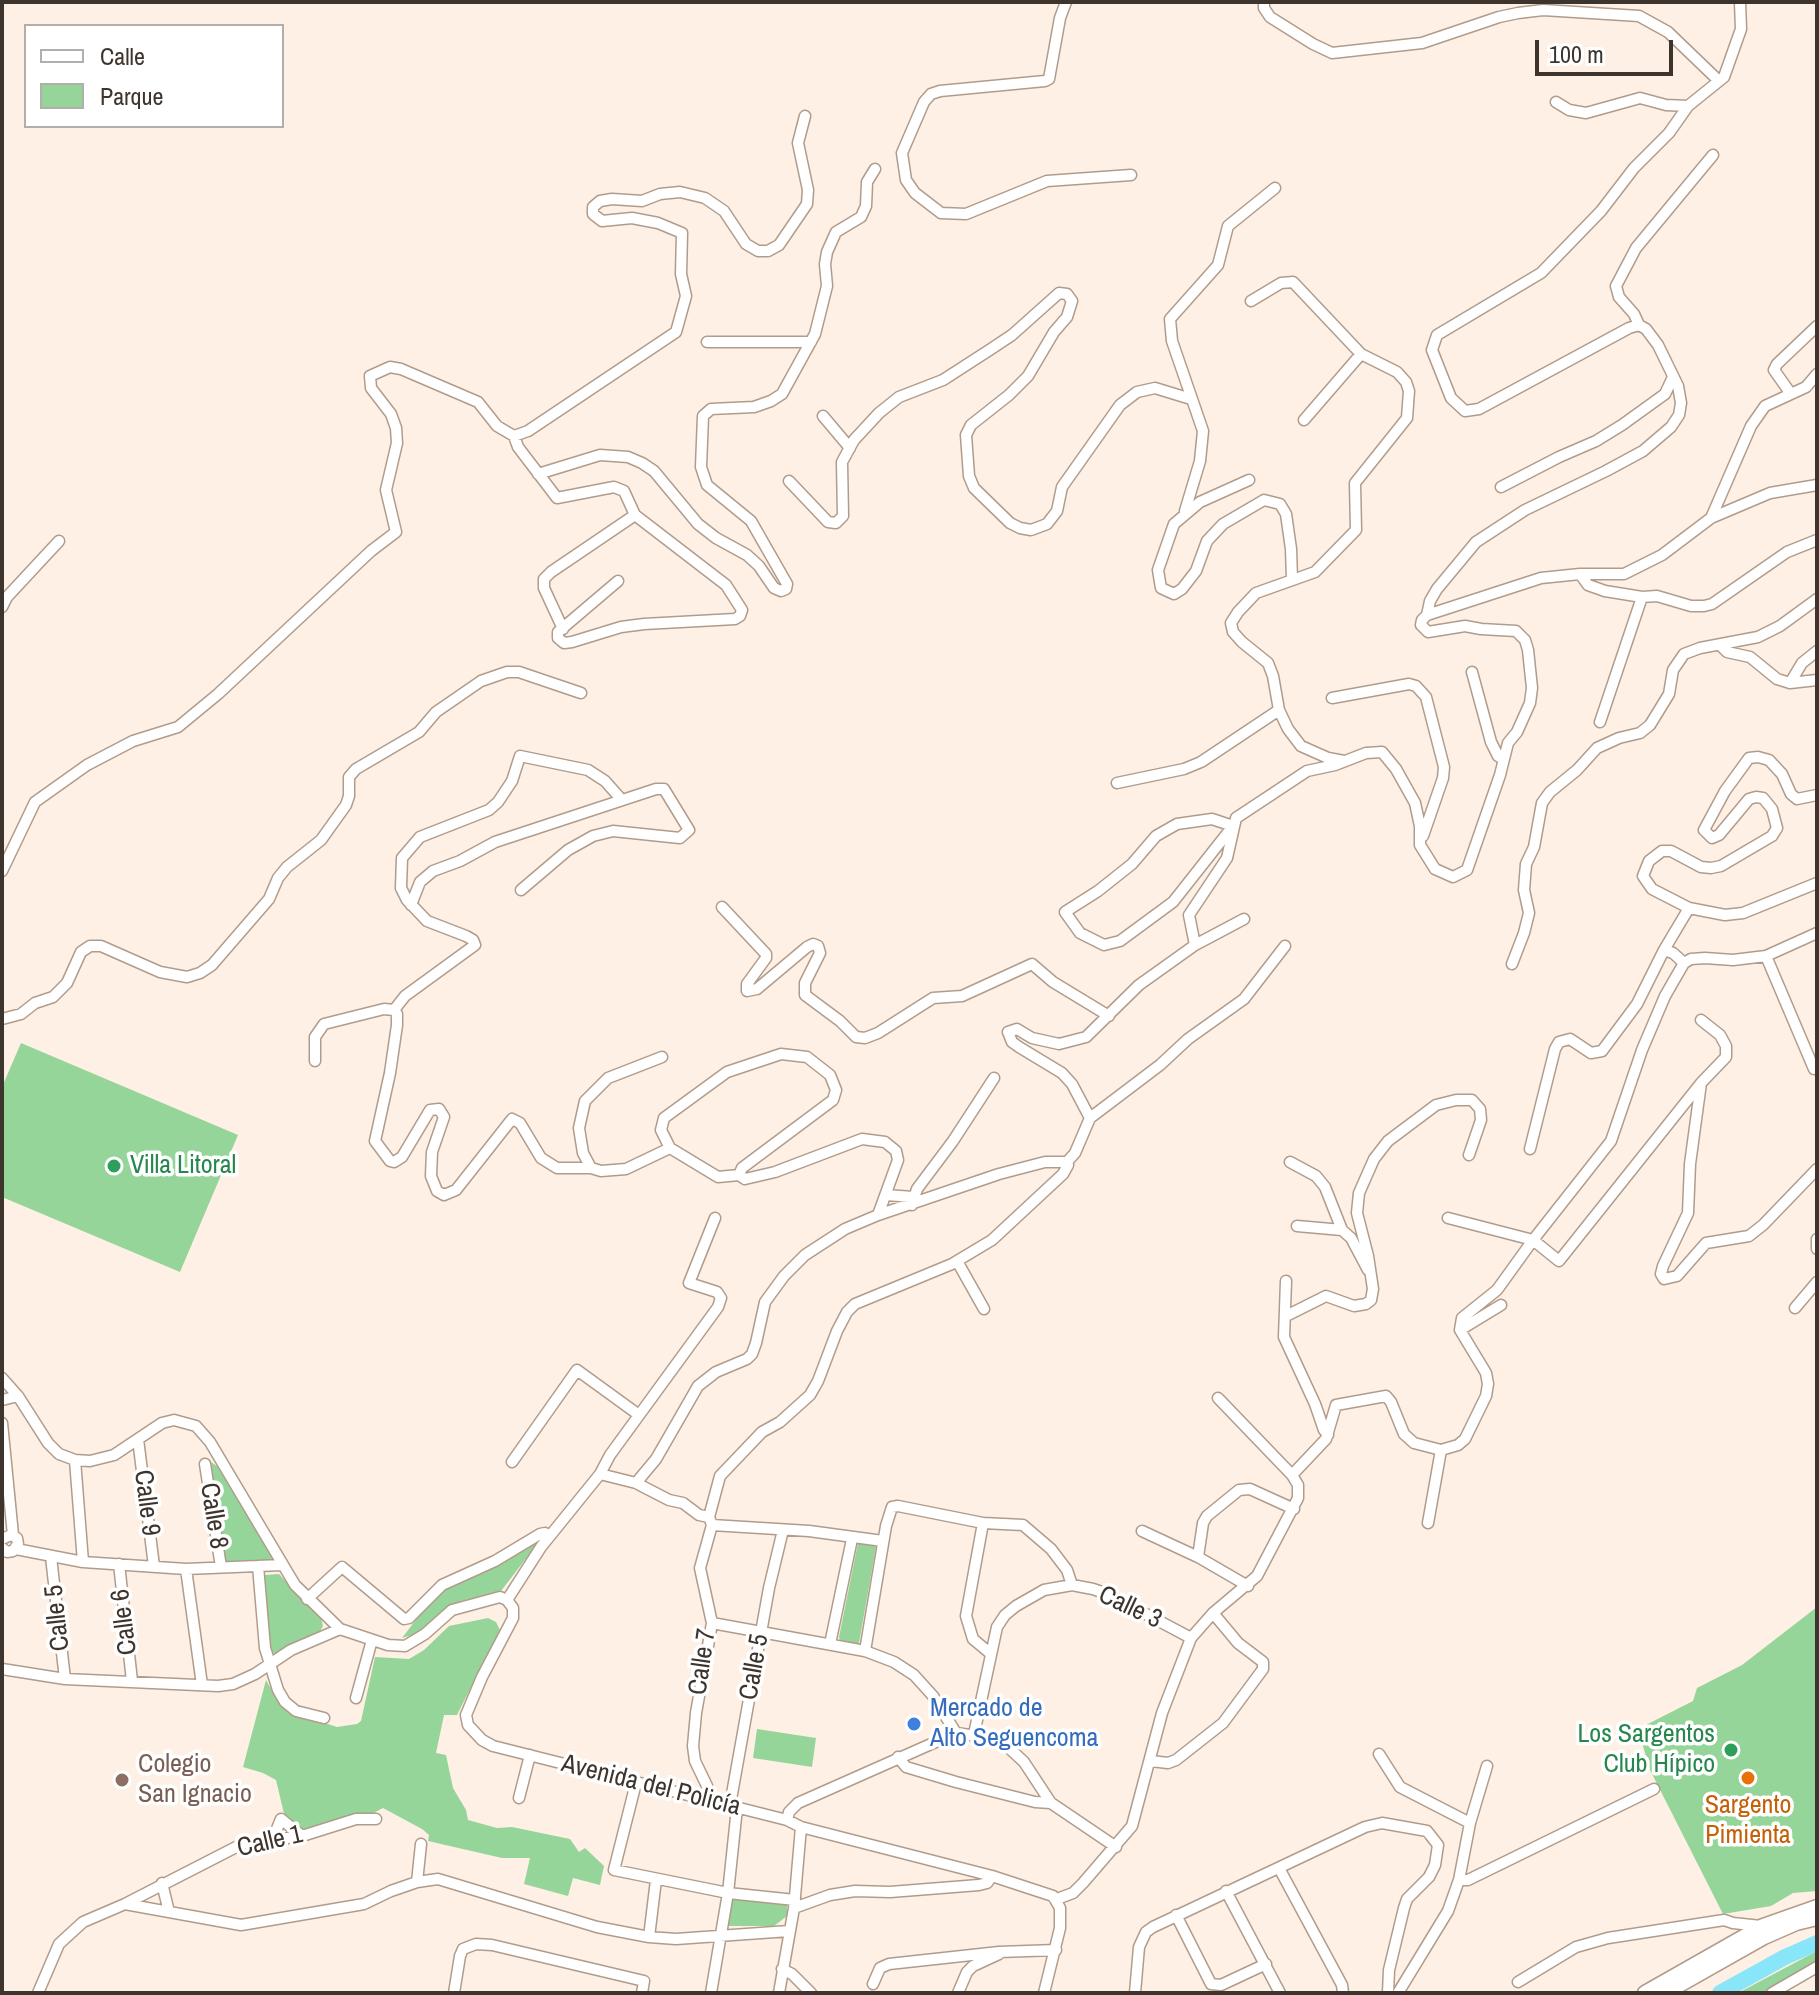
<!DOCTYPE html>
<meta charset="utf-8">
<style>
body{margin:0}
#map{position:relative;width:1819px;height:1995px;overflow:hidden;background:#fef0e5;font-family:"Archivo Narrow",sans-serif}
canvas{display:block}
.frame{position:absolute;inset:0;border:4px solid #3d342d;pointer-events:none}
.legend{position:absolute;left:24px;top:24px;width:260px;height:104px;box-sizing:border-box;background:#fff;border:2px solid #b1aeab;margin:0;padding:10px 14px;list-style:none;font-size:24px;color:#3d342d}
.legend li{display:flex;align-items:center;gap:16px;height:40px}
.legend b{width:40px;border:2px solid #b1aeab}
.scale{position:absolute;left:1535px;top:40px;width:138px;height:36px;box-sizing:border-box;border:4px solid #3d342d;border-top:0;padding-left:10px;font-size:24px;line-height:28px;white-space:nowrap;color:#3d342d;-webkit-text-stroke:6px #fff;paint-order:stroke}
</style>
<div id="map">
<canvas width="1819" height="1995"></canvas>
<div class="frame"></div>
<ul class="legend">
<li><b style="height:10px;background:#fff"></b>Calle</li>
<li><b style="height:22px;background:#95d599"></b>Parque</li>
</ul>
<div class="scale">100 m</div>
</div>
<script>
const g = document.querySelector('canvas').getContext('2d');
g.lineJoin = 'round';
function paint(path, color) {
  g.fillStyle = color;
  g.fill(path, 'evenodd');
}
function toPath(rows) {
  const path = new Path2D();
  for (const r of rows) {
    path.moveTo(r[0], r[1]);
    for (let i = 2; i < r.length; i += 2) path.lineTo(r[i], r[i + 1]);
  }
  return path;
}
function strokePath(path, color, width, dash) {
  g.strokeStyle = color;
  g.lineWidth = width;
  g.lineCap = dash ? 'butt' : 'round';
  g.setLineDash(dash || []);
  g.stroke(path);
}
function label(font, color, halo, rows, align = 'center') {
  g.font = font + ' "Archivo Narrow",sans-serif';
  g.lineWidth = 7;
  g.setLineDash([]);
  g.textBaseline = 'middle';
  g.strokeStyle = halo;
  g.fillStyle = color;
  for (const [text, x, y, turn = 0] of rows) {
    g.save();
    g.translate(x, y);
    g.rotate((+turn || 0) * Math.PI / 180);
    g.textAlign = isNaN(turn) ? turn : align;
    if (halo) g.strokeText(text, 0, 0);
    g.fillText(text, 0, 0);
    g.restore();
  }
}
const green = toPath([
 [21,1043,238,1135,180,1272,2,1197,2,1087],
 [211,1462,217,1466,271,1555,272,1560,269,1564,229,1564,224,1559],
 [541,1539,501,1591,461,1601,441,1612,419,1633,402,1638,435,1595],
 [861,1541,872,1543,876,1547,859,1643,855,1644,840,1641,839,1637,858,1543],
 [279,1574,308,1606,320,1614,323,1626,318,1635,277,1655,271,1651,262,1579,265,1575],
 [1817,1607,1817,1891,1793,1893,1771,1906,1723,1914,1650,1770,1638,1729,1693,1701,1697,1688,1742,1665],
 [488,1618,496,1622,500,1630,457,1715,444,1715,436,1753,446,1755,453,1788,466,1810,468,1820,497,1828,512,1827,570,1839,579,1852,585,1848,604,1866,600,1885,573,1878,568,1896,524,1884,530,1858,502,1858,428,1841,429,1835,422,1829,383,1808,366,1817,290,1834,280,1825,286,1822,276,1780,263,1773,243,1767,266,1680,280,1705,287,1711,337,1727,357,1724,361,1721,375,1657,409,1659,424,1650,449,1626],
 [757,1729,816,1738,812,1767,753,1758],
 [732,1896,787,1903,787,1916,774,1926,728,1926],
 [1817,1951,1817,1963,1764,1993,1738,1993]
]);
const river = toPath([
 [1720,1993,1785,1957,1817,1943]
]);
const street = toPath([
 [1066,2,1060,18,1049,79,1045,81,940,91,931,94,924,102,902,153,906,180,915,193,941,213,966,214,1047,181,1131,175],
 [1264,2,1264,8,1270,17,1313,44,1332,53,1422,43,1499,17,1518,13,1543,10,1639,16,1668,32,1719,81],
 [1556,102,1569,110,1586,113,1640,98,1666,105,1688,106],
 [1251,301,1281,283,1293,282,1361,354,1397,372,1406,382,1409,391,1407,418,1355,483,1356,530,1315,572,1256,593,1238,612,1231,623,1233,632,1242,642,1268,663,1273,676,1279,710,1288,729,1301,746,1328,758,1344,761],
 [1639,325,1629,328,1479,409,1465,411,1451,398,1432,350,1437,335,1541,273,1601,211,1634,168,1669,133,1688,106,1724,77,1741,29,1740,2],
 [707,342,811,342],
 [1791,394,1774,370,1777,364,1817,326],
 [823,416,850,448],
 [1304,420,1361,354],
 [514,436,518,447,557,498,614,487,624,491,635,515,726,585,742,610,740,616,735,619,644,624,621,627,572,642,564,643,558,638,558,632,618,581],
 [538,474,600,455,628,457,642,463,654,471,698,524,716,538,747,555,759,566,774,588,781,591,786,589,787,584,751,521,707,485,701,467,703,416,711,409,754,407,771,401,782,394,815,334,827,286,825,264,827,252,836,232,861,217,866,206,867,182,875,169],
 [1249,480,1200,502,1174,524,1158,570,1161,588,1174,594,1182,589,1196,571,1207,541,1223,524,1264,500,1280,504,1286,514,1291,549,1292,579],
 [789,481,828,522,836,523,843,516,842,462,854,440,879,413,899,397,943,380,991,349,1012,335,1059,293,1067,294,1072,301,1067,317,1054,332,1028,376,1009,395,971,425,966,435,969,476,974,488,1010,523,1020,528,1031,530,1047,524,1057,511,1062,487,1120,405,1137,392,1155,388,1191,399],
 [1501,487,1559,457,1596,441,1622,425,1665,394,1673,377],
 [1185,511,1200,461,1203,431,1172,341,1170,319,1218,265,1228,226,1275,188],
 [1711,518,1751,426,1765,406,1806,387,1817,374],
 [1580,574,1588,585,1605,591,1642,597,1657,596,1691,606,1704,606,1712,604,1787,552,1817,540],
 [2,607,7,597,59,541],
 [1427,615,1430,601,1437,589,1476,542,1525,510,1606,471,1643,451,1671,427,1679,415,1681,403,1678,386,1658,345,1646,329,1639,325,1634,314,1619,297,1616,286,1636,248,1713,155],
 [563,629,544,588,544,579,551,572,635,515],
 [1721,646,1727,652,1750,657,1777,679,1790,683,1817,680],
 [1472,672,1491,742,1498,756,1503,759],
 [1790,683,1802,663,1817,651],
 [1332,698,1409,684,1416,686,1426,697,1444,767,1443,778,1423,836],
 [1600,722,1642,597],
 [1117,783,1184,769,1201,762,1279,710],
 [1212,819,1233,826,1173,902,1120,941,1104,945,1080,933,1065,912,1098,891,1132,864,1156,836,1177,824,1212,819],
 [2,871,35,802,87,765,133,741,178,727,218,694,371,551,396,532,386,490,397,443,396,428,391,414,371,388,370,376,390,367,401,369,478,402,497,426,514,436,528,431,676,332,686,296,681,274,682,233,658,223,632,218,602,221,593,214,593,207,600,201,612,199,642,201,660,194,680,192,705,198,724,211,746,244,758,251,768,251,779,245,807,204,808,190,798,143,805,116],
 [411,905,420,882,433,871,460,861,495,842,656,789,664,789,689,830,680,838,613,831,593,836,568,850,521,890],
 [722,907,766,954,766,958,747,984,747,991,757,989,807,947,813,944,818,946,820,953,805,983,805,995,840,1021,856,1037,865,1038,878,1033,933,998,962,996,1032,964,1053,982,1109,1016],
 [1689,908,1652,889,1643,876,1649,861,1662,851,1671,851,1701,867,1711,868,1721,866,1772,836,1777,828,1772,809,1763,798,1756,797,1749,799,1719,835,1712,838,1704,830,1725,791,1749,758,1758,757,1769,760,1782,774,1791,794,1797,799,1817,795],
 [1195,945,1189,915,1227,858,1236,818,1307,771,1335,765,1366,753,1382,752,1396,769,1415,803,1420,826,1420,845,1435,869,1453,877,1467,870,1500,775,1508,743,1517,732,1530,703,1532,688,1528,650,1525,640,1516,631,1481,629,1465,626,1428,632,1421,625,1422,620,1427,615,1541,578,1580,574,1624,574,1662,555,1711,518,1770,493,1817,485],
 [1664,950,1673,953,1684,963],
 [1766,956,1814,1069],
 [1512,964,1524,933,1529,913,1524,890,1526,864,1534,847,1542,803,1550,792,1577,770,1597,748,1619,738,1640,733,1650,725,1669,694,1673,670,1684,654,1700,648,1758,637,1780,626,1817,599],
 [394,1010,405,996,475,945,473,940,466,936,427,921,407,900,401,888,402,858,420,837,489,810,498,802,512,781,520,756,588,770,605,781,621,799],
 [2,1019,21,1014,35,1003,53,997,67,983,81,952,90,946,101,946,160,972,187,977,200,973,212,965,269,899,278,878,287,867,321,840,346,805,349,796,349,777,356,769,419,732,436,712,481,681,507,672,519,672,581,693],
 [1701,1020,1720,1035,1726,1046,1726,1057,1701,1083],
 [315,1061,315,1037,324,1024,384,1009,394,1010,397,1014,397,1025,390,1073,375,1141,390,1161,394,1162,402,1157,430,1110,439,1109,444,1117,432,1152,431,1176,437,1191,444,1195,456,1190,512,1119,520,1123,541,1158,557,1168,591,1168,601,1171,626,1169,670,1148],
 [1090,1118,1072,1084,1062,1073,1019,1047,1012,1042,1008,1032,1017,1029,1032,1038,1059,1044,1086,1037,1139,985,1195,945,1244,919],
 [1530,1149,1555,1049,1559,1042,1570,1039,1591,1053,1602,1051,1637,1004,1664,950,1689,908,1725,915,1743,913,1817,883],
 [1290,1162,1316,1176,1325,1187,1342,1230],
 [591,1168,583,1153,579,1128,585,1101,608,1078,662,1057],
 [739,1175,718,1177,670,1148,661,1130,664,1118,727,1072,781,1054,807,1057,830,1075,836,1090,833,1100,742,1168,739,1175,745,1179,775,1172,862,1139,885,1142,896,1151,898,1160,878,1215],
 [886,1195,913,1197],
 [912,1205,917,1189,953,1141,994,1078],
 [1448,1218,1533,1240,1559,1261,1701,1083,1690,1164,1688,1213,1663,1266,1661,1274,1664,1279,1677,1276,1706,1243,1749,1236,1763,1225,1817,1169],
 [1297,1226,1342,1230,1351,1238,1368,1270],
 [1817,1239,1817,1249],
 [957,1261,984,1309],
 [1286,1281,1284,1337,1315,1404,1324,1430,1328,1435],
 [1795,1308,1817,1282],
 [1286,1316,1326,1296,1354,1306,1366,1304,1371,1300,1373,1289,1368,1256,1357,1213,1359,1193,1374,1159,1388,1141,1436,1105,1456,1100,1472,1100,1480,1109,1481,1120,1469,1155],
 [1460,1330,1501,1305],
 [2,1378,18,1396,48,1443,59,1454,75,1460,90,1461,114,1455,162,1423,174,1420,196,1426,210,1442,295,1585,340,1629,388,1645,405,1646,425,1634,452,1610,500,1597,507,1600,513,1608,513,1618,482,1677,466,1715,468,1725,482,1740,493,1746,787,1820,801,1827,992,1876,1053,1896,1060,1908,1060,1928,1044,1993],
 [2,1400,18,1396],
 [2,1423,13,1535],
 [138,1439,154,1566],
 [75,1460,83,1562],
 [512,1462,577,1370,639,1415],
 [205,1464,221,1567],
 [600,1474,636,1483,669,1500,683,1503,699,1515,709,1517],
 [1292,1475,1326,1439,1336,1405,1386,1396,1391,1402,1404,1434,1414,1443,1441,1450,1458,1445,1465,1439,1486,1396,1488,1384,1486,1373,1460,1330,1462,1318,1497,1290,1533,1240,1611,1141,1642,1050,1665,996,1684,963,1691,959,1705,958,1733,960,1766,956,1817,933],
 [636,1483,656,1459,698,1386,716,1372,747,1359,752,1354,756,1343,765,1302,784,1276,805,1255,845,1229,878,1215,999,1174,1045,1162,1067,1162],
 [983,1523,966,1616,973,1639,991,1654],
 [1428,1523,1441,1450],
 [712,1525,809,1531,883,1541],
 [1142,1531,1198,1557,1248,1586],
 [2,1539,11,1535,17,1538,18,1544,13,1551,7,1552,2,1548],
 [16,1549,83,1562,186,1569,282,1565],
 [51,1557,65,1679],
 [1198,1557,1203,1523,1207,1516,1239,1490,1250,1489,1294,1509],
 [119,1564,132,1681],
 [258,1566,265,1648,278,1690,285,1702,296,1711,324,1718],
 [186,1569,202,1685],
 [307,1599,342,1567,404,1619,409,1618,442,1585,495,1561,540,1534,545,1533,550,1536],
 [507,1600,541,1547,600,1474,610,1455,718,1307,721,1298,717,1292,689,1283,715,1218],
 [712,1623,865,1651,894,1662,914,1675,933,1696,956,1733],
 [830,1644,852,1539],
 [865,1651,886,1526,892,1507,898,1506,983,1523,1023,1525,1051,1549,1067,1570,1072,1585],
 [2,1669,65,1679,218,1686,233,1684,255,1674,291,1650,340,1629],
 [356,1698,372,1640],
 [974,1734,997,1627,1005,1615,1016,1606,1044,1590,1072,1585,1093,1589,1110,1595,1191,1638],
 [1379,1754,1400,1787,1470,1823],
 [898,1757,906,1767,956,1782,1035,1802,1051,1803,1116,1847],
 [1151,1761,1168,1763,1176,1760,1223,1723,1263,1669,1263,1662,1238,1643,1213,1613],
 [636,1783,614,1870,728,1893,795,1900],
 [519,1798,530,1755],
 [708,1799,707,1786,695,1761,693,1746,696,1713,712,1623,700,1568,712,1525,709,1517,720,1476,762,1432,780,1422,810,1395,818,1381,837,1331,847,1312,855,1304,952,1264,992,1240,1063,1174,1068,1165,1067,1162,1075,1153,1090,1118,1160,1065,1188,1039,1244,999,1285,946],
 [730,1805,769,1588,783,1530],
 [787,1820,789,1812,798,1803,956,1733,990,1738,1008,1747,1024,1762,1051,1803],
 [272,1841,281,1819,302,1836],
 [1279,1868,1342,1985,1343,1993],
 [1459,1880,1468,1880,1654,1789],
 [417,1882,421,1844],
 [162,1883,169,1912],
 [1226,1891,1280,1993],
 [1057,1899,1073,1893,1083,1883,1132,1826,1162,1713,1191,1638,1213,1613,1257,1576,1298,1498,1298,1485,1292,1475,1218,1398],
 [125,1904,242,1844,302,1836,356,1819,376,1819],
 [794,1908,830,1895,855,1891,890,1892,979,1885,987,1883,992,1876],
 [1176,1915,1211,1984,1221,1985,1266,1964],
 [649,1937,656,1880],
 [782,1969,792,1974,811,1993],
 [1518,1982,1576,1947,1608,1938,1724,1920,1733,1923,1761,1926],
 [873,1984,880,1968,889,1964,999,1952,1056,1950],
 [38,1993,59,1944,83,1922,125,1904,241,1925,364,1904,391,1891,417,1882,438,1879,597,1927,649,1937,676,1939,789,1931],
 [454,1993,460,1956,463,1949,476,1944,492,1945,644,1981,642,1993],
 [711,1993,728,1893,737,1808],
 [779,1993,794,1908,801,1827],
 [958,1993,967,1972,973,1966,999,1954],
 [1135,1993,1139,1947,1146,1932,1153,1927,1365,1827,1382,1823,1427,1831,1438,1845,1435,1865,1429,1877,1407,1899,1404,1908,1389,1970,1388,1993],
 [1398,1993,1448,1911,1459,1880,1470,1823,1487,1766],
 [1772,1993,1817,1967]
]);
const secondary = toPath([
 [1645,1993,1763,1926,1817,1907],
 [1665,1993,1764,1937,1796,1923,1817,1918]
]);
const markers = [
 [114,1166,8,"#2e9e5b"],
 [914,1724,8,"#3f7fe0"],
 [1731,1750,8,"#2e9e5b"],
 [1748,1778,8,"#e8710a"],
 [122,1780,8,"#8d6e63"]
];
const leisureNames = [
 ["Villa Litoral",130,1166],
 ["Los Sargentos",1715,1735,"right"],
 ["Club Hípico",1715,1765,"right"]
];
const streetNames = [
 ["Calle 9",146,1503,83],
 ["Calle 8",213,1516,81],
 ["Calle 3",1130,1608,25],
 ["Calle 5",58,1618,-96],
 ["Calle 6",125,1622,-97],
 ["Calle 7",703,1662,-82],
 ["Calle 5",755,1667,-80],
 ["Avenida del Policía",651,1786,14],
 ["Calle 1",270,1842,-13]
];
const shopNames = [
 ["Mercado de",930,1709],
 ["Alto Seguencoma",930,1739]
];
const educationNames = [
 ["Colegio",138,1765],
 ["San Ignacio",138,1795]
];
const foodNames = [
 ["Sargento",1748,1806],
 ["Pimienta",1748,1836]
];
paint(green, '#95d599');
strokePath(river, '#89e6f9', 16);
strokePath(street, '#b19c8b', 13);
strokePath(secondary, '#b19c8b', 17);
strokePath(street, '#fff', 10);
strokePath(secondary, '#fff', 14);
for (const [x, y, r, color] of markers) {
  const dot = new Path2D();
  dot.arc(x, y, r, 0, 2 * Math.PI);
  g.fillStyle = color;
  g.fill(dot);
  strokePath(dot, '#fff', 3);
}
label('26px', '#27864d', '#fff', leisureNames, 'left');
label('26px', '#3d342d', '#fff', streetNames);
label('26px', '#366cbe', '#fff', shopNames, 'left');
label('26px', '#785e54', '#fff', educationNames, 'left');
label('26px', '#c56008', '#fff', foodNames);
</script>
